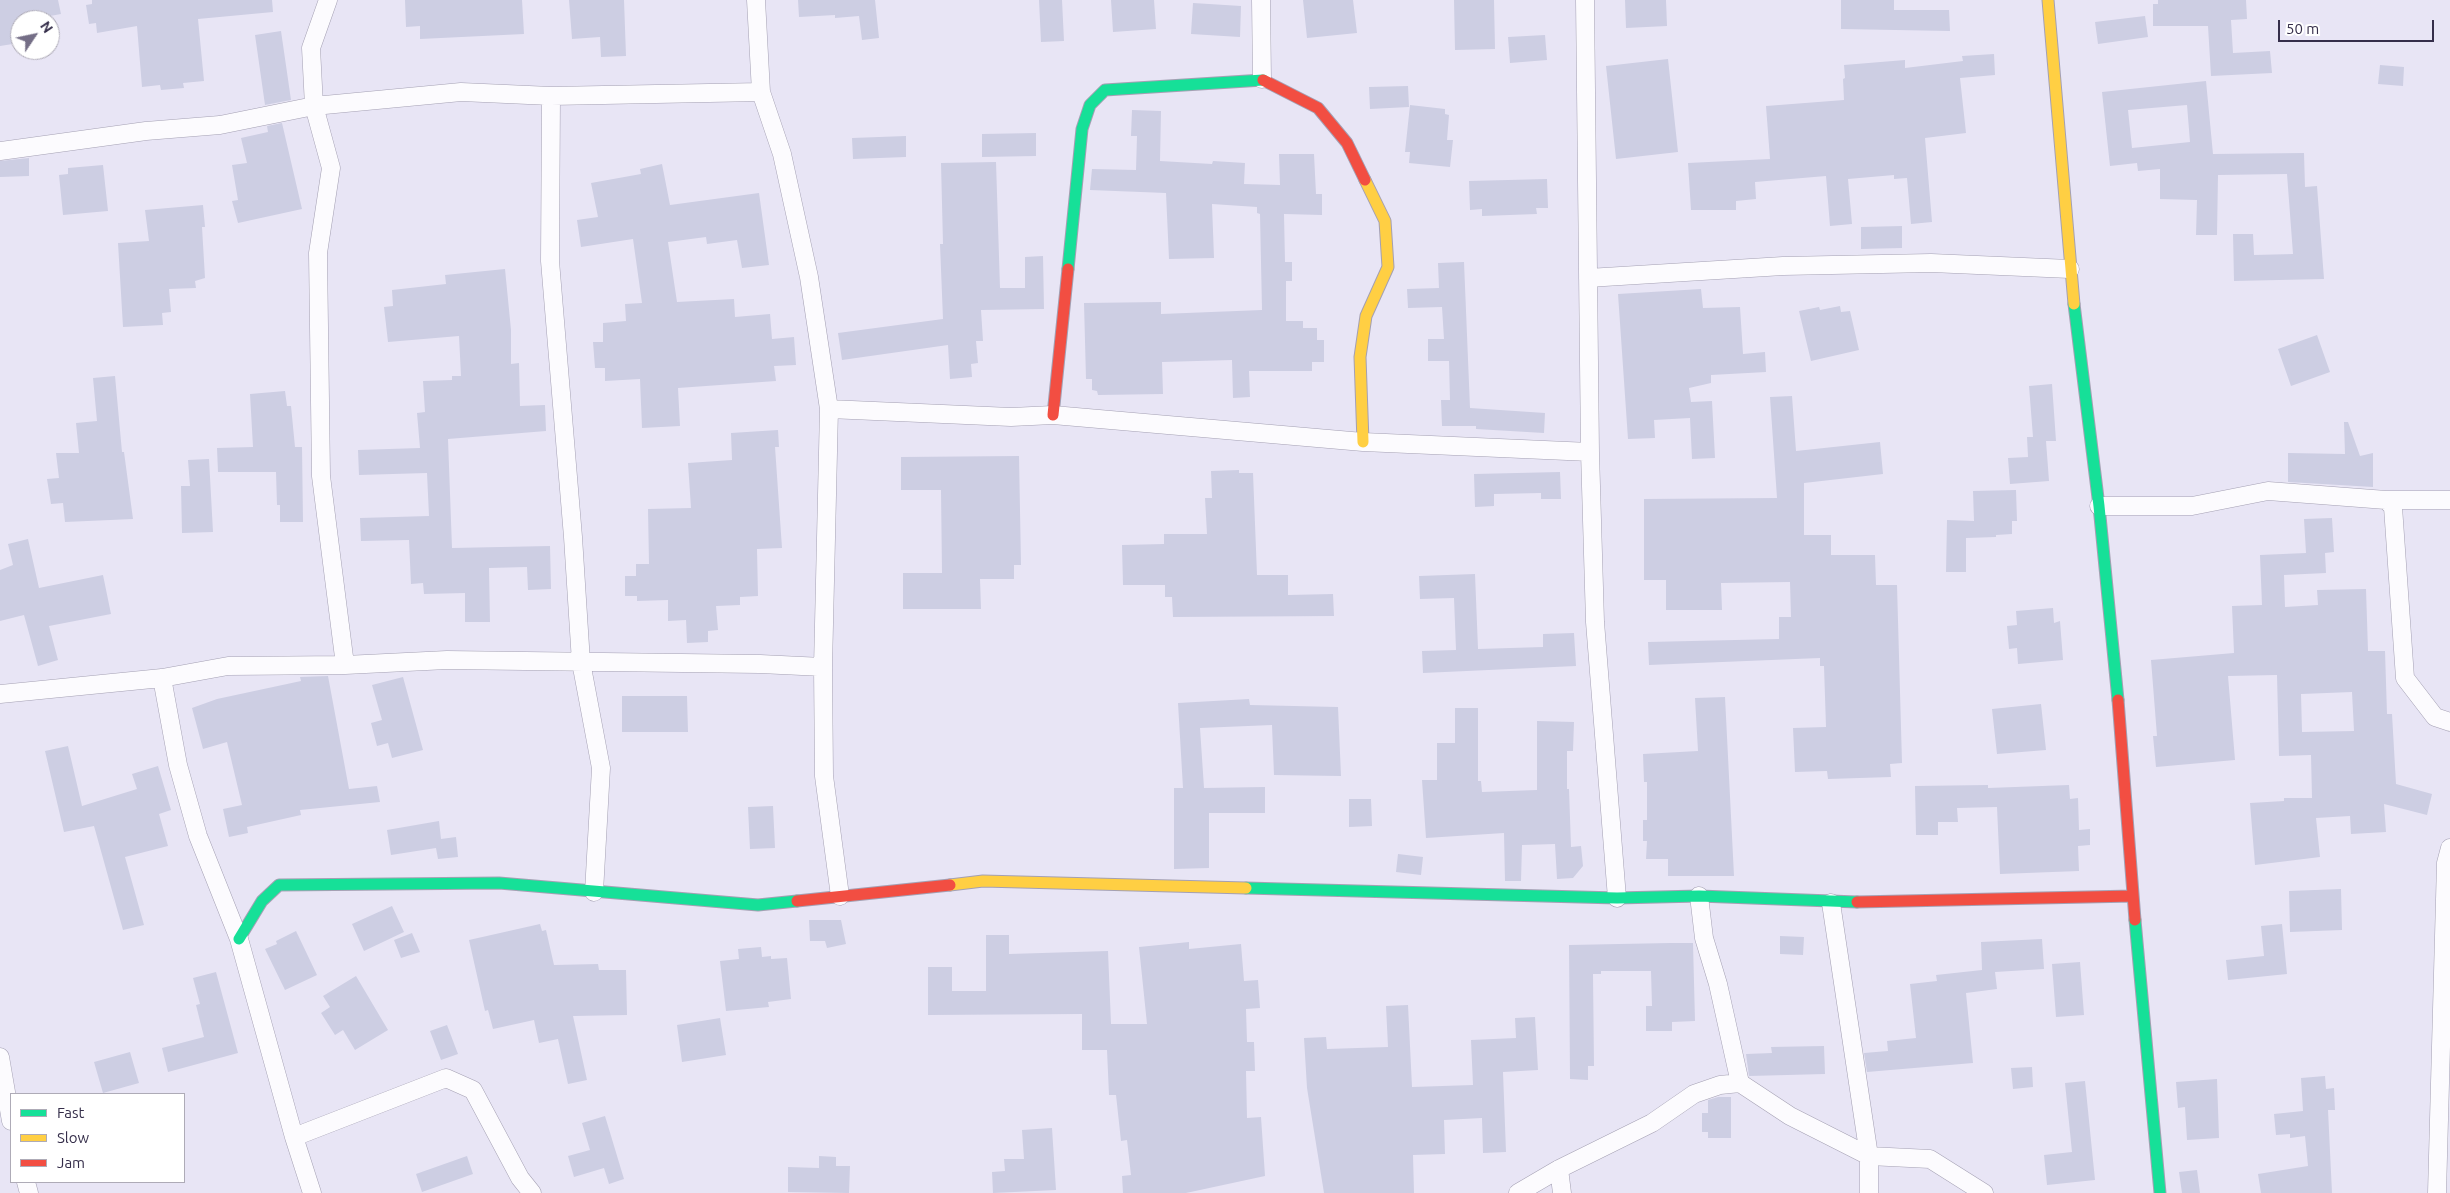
<!DOCTYPE html>
<style>
body{margin:0}
#map{position:relative;width:2450px;height:1193px;overflow:hidden;background:#e8e5f5;font-family:Ubuntu,sans-serif}
canvas{display:block}
.legend{position:absolute;left:10px;top:1093px;width:175px;height:90px;box-sizing:border-box;background:#fff;border:1px solid #aeabb7;margin:0;padding:6px 9px;list-style:none;font-size:15px;color:#352e4a}
.legend li{display:flex;align-items:center;gap:10px;height:25px}
.legend b{width:25px;border:1px solid #aeabb7}
.north{position:absolute;left:10px;top:10px;width:50px;height:50px;box-sizing:border-box;background:#fff;border:1px solid #aeabb7;border-radius:50%;rotate:56deg;font-size:14px;font-weight:700;line-height:20px;text-align:center;color:#352e4a}
.north::after{content:'';display:block;margin:auto;width:18px;height:22px;background:#746e86;clip-path:polygon(50% 0,100% 100%,50% 72%,0 100%)}
.scale{position:absolute;left:2278px;top:20px;width:156px;height:22px;box-sizing:border-box;border:2px solid #352e4a;border-top:0;padding-left:6px;font-size:15px;line-height:18px;white-space:nowrap;color:#352e4a;-webkit-text-stroke:4px #fff;paint-order:stroke}
</style>
<div id="map">
<canvas width="2450" height="1193"></canvas>
<ul class="legend">
<li><b style="height:6px;background:#16e098"></b>Fast</li>
<li><b style="height:6px;background:#ffcf43"></b>Slow</li>
<li><b style="height:6px;background:#f24e42"></b>Jam</li>
</ul>
<div class="north">N</div>
<div class="scale">50 m</div>
</div>
<script>
const g = document.querySelector('canvas').getContext('2d');
g.lineJoin = 'round';
function paint(path, color) {
  g.fillStyle = color;
  g.fill(path, 'evenodd');
}
function toPath(rows) {
  const path = new Path2D();
  for (const r of rows) {
    path.moveTo(r[0], r[1]);
    for (let i = 2; i < r.length; i += 2) path.lineTo(r[i], r[i + 1]);
  }
  return path;
}
function strokePath(path, color, width, dash) {
  g.strokeStyle = color;
  g.lineWidth = width;
  g.lineCap = dash ? 'butt' : 'round';
  g.setLineDash(dash || []);
  g.stroke(path);
}
const building = toPath([
 [0,0,58,0,61,14,50,16,51,20,15,20,19,43,0,46],
 [92,0,272,0,273,12,198,19,204,81,183,83,184,88,161,90,160,85,142,87,137,26,97,33,96,23,89,24,86,5,92,4],
 [405,0,522,0,524,34,420,39,420,26,406,27],
 [569,0,624,0,626,56,601,57,600,37,572,39],
 [798,0,875,0,879,38,862,40,859,16,835,18,835,15,799,17],
 [1039,0,1062,0,1064,41,1041,42],
 [1111,0,1154,0,1156,29,1113,32],
 [1303,0,1353,0,1357,33,1307,38],
 [1454,0,1494,0,1495,49,1455,50],
 [1625,0,1666,0,1667,26,1626,28],
 [1841,0,1894,0,1894,10,1949,10,1950,31,1841,29],
 [2158,0,2246,0,2247,19,2231,20,2233,53,2270,51,2272,73,2211,76,2208,26,2153,26,2153,4,2158,4],
 [1193,3,1241,6,1240,37,1191,34],
 [2145,16,2148,37,2098,44,2095,22],
 [281,31,291,100,265,105,255,35],
 [1545,35,1547,60,1510,63,1508,37],
 [1994,54,1995,75,1960,78,1966,133,1925,138,1932,222,1911,224,1907,178,1894,179,1894,175,1848,179,1852,224,1830,226,1826,176,1755,182,1756,199,1736,201,1736,210,1691,210,1688,163,1770,159,1766,106,1844,100,1843,79,1845,78,1844,65,1905,60,1905,68,1963,61,1962,56],
 [1668,59,1678,152,1616,159,1606,66],
 [2380,65,2404,67,2403,86,2378,84],
 [2206,81,2213,154,2304,153,2305,187,2317,186,2324,279,2234,281,2233,234,2253,234,2254,255,2293,254,2287,174,2218,175,2217,235,2196,235,2197,200,2160,199,2160,169,2138,171,2137,163,2110,166,2102,92],
 [2187,105,2190,142,2132,148,2128,110],
 [1408,86,1409,107,1370,109,1369,87],
 [1410,105,1445,109,1445,114,1449,115,1447,140,1453,140,1450,167,1409,163,1410,152,1405,152],
 [1132,110,1161,111,1160,161,1212,164,1213,161,1245,163,1244,184,1280,185,1279,154,1314,154,1316,194,1322,194,1322,215,1284,214,1285,262,1292,262,1292,281,1286,281,1286,321,1303,321,1303,328,1317,328,1317,340,1324,340,1324,362,1312,362,1312,371,1249,371,1250,397,1233,398,1232,360,1162,362,1163,394,1098,395,1097,391,1092,390,1092,379,1086,379,1084,303,1161,302,1161,314,1262,310,1260,214,1257,213,1257,207,1212,204,1214,258,1169,259,1166,193,1090,190,1092,169,1136,170,1137,136,1131,136],
 [282,123,302,209,238,223,232,201,238,200,232,165,247,163,241,138,268,132,267,126],
 [1036,133,1036,156,982,157,982,134],
 [906,136,906,157,853,159,852,138],
 [29,158,29,176,0,177,0,161],
 [996,162,1000,288,1025,288,1025,257,1043,256,1044,309,981,310,983,341,976,341,978,363,971,364,972,377,950,379,948,345,842,360,838,333,943,319,940,244,943,244,941,163],
 [662,164,670,205,759,193,769,265,742,268,737,240,707,244,706,237,668,242,677,302,734,299,735,317,770,314,772,339,794,337,796,365,774,366,776,381,678,388,680,426,642,428,640,379,605,381,605,368,595,368,593,342,603,342,603,323,626,321,625,304,642,303,633,239,581,247,577,220,598,217,591,183,641,174,640,169],
 [103,165,108,211,63,215,59,175,68,174,68,168],
 [1547,179,1548,208,1536,208,1537,214,1482,216,1482,209,1470,210,1469,181],
 [203,205,205,227,202,227,205,278,195,281,196,288,169,289,171,312,162,313,163,325,123,327,118,243,149,241,145,210],
 [1902,226,1902,248,1861,249,1861,227],
 [1464,262,1470,408,1545,413,1544,433,1476,429,1476,426,1442,426,1441,400,1450,400,1449,361,1428,361,1428,339,1444,339,1442,307,1408,308,1407,289,1439,288,1438,263],
 [505,269,511,330,511,364,519,363,520,406,545,405,546,431,448,439,452,548,550,546,551,589,528,590,527,567,489,568,490,622,465,622,465,593,424,594,423,583,411,584,409,540,361,541,360,518,429,516,427,473,359,475,358,450,420,448,417,413,425,412,423,381,452,380,452,376,461,376,459,336,388,342,384,307,393,306,392,290,446,284,445,275],
 [1701,289,1703,308,1740,307,1743,354,1765,352,1766,372,1711,375,1711,383,1689,388,1691,402,1712,401,1715,458,1692,459,1690,418,1654,420,1655,438,1628,439,1618,294],
 [1840,306,1841,312,1850,311,1859,350,1811,361,1799,311,1819,307,1820,310],
 [2317,335,2330,372,2291,386,2278,349],
 [115,376,122,452,124,452,133,519,65,522,63,503,51,504,47,479,59,478,56,453,79,453,76,423,97,421,93,378],
 [2052,384,2056,441,2046,441,2049,481,2010,484,2008,458,2028,457,2027,437,2033,437,2029,386],
 [285,391,287,406,291,406,295,447,302,447,303,522,280,522,280,505,277,505,276,472,218,472,217,448,253,447,250,394],
 [1792,396,1796,451,1880,442,1883,474,1804,483,1804,535,1831,535,1831,555,1875,555,1876,585,1897,585,1902,763,1890,764,1891,777,1828,779,1827,771,1795,772,1793,728,1826,727,1824,666,1820,666,1820,658,1649,665,1648,642,1779,639,1779,617,1791,617,1790,582,1721,583,1722,610,1666,610,1666,580,1644,580,1644,499,1777,498,1770,397],
 [2344,422,2348,422,2360,456,2373,453,2373,487,2288,482,2288,453,2345,454],
 [778,430,779,447,775,447,782,548,757,549,758,596,740,597,740,605,716,606,718,630,708,631,708,642,687,643,686,620,668,621,668,600,637,601,637,596,625,596,625,576,636,576,636,564,649,564,648,509,691,508,688,463,732,460,731,433],
 [1019,456,1021,565,1014,565,1014,579,980,579,981,609,903,609,903,573,942,573,941,490,901,490,901,457],
 [209,459,213,532,182,533,181,486,190,486,188,460],
 [1239,470,1239,473,1253,473,1257,575,1288,575,1288,595,1333,594,1334,616,1173,617,1172,597,1165,597,1165,585,1123,585,1122,545,1164,544,1164,534,1207,534,1205,498,1212,498,1211,471],
 [1560,472,1561,499,1541,499,1541,493,1494,494,1494,506,1475,507,1474,474],
 [2016,490,2017,521,2012,521,2012,534,1996,535,1996,537,1966,538,1966,572,1946,572,1947,520,1974,521,1973,491],
 [2332,518,2334,552,2325,553,2326,573,2284,575,2285,607,2318,605,2317,590,2366,589,2368,651,2385,651,2387,714,2392,714,2396,784,2432,794,2427,815,2384,804,2386,832,2351,834,2350,816,2316,818,2320,857,2255,865,2250,803,2284,801,2284,798,2312,798,2311,755,2279,756,2277,675,2228,676,2235,760,2156,767,2153,736,2157,736,2151,660,2234,653,2232,606,2262,605,2260,555,2306,553,2304,519],
 [2352,692,2354,731,2302,732,2301,694],
 [28,539,39,588,103,575,111,614,49,626,58,660,38,666,24,615,0,621,0,570,13,565,8,544],
 [1475,574,1478,649,1543,647,1543,634,1574,633,1576,666,1423,673,1422,651,1456,650,1454,598,1420,599,1419,576],
 [2053,608,2054,623,2060,621,2063,660,2018,664,2017,648,2009,649,2007,626,2017,625,2016,611],
 [328,676,349,789,377,786,380,802,300,810,301,815,247,827,248,833,229,837,223,809,242,805,227,742,203,749,192,708,217,699,301,681,300,677],
 [403,677,423,750,392,758,388,743,377,746,371,723,382,720,372,685],
 [622,696,687,696,688,732,622,732],
 [1725,697,1734,876,1668,876,1668,859,1646,859,1647,841,1643,841,1643,820,1647,820,1647,782,1644,782,1643,754,1698,751,1695,698],
 [1249,699,1250,705,1338,707,1341,776,1274,775,1272,725,1200,728,1204,788,1265,787,1265,813,1209,813,1209,868,1174,869,1174,788,1183,788,1178,703],
 [2041,704,2046,750,1997,754,1992,709],
 [1455,708,1478,708,1478,781,1481,781,1482,792,1537,790,1537,721,1574,722,1573,751,1567,751,1567,789,1569,789,1571,847,1581,846,1583,866,1573,878,1557,879,1555,844,1522,845,1521,881,1505,881,1504,833,1426,838,1422,780,1437,780,1437,743,1455,743],
 [68,746,82,806,137,789,132,774,158,766,171,810,159,814,168,846,125,857,144,925,123,930,94,826,64,832,45,751],
 [1988,785,1988,788,2069,785,2070,799,2078,798,2079,830,2090,829,2090,845,2078,846,2079,871,2000,874,1997,807,1957,808,1958,822,1938,822,1938,835,1916,835,1915,786],
 [1349,799,1371,799,1372,826,1349,827],
 [773,806,775,848,750,849,748,807],
 [439,821,441,839,456,837,458,857,438,859,436,848,391,855,387,830],
 [1398,854,1423,857,1421,875,1396,872],
 [2341,889,2342,930,2290,932,2289,891],
 [392,906,404,932,364,951,352,924],
 [809,920,841,920,846,944,827,948,825,941,810,941],
 [540,924,542,931,546,930,554,965,598,964,599,970,626,970,627,1015,573,1016,587,1080,568,1084,558,1039,539,1043,534,1020,493,1029,488,1010,485,1011,469,940],
 [2282,924,2287,974,2228,980,2226,960,2264,956,2261,926],
 [296,931,317,975,285,990,265,949,277,944,276,941],
 [412,933,420,952,401,958,394,940],
 [986,935,1009,935,1009,954,1108,951,1111,1024,1147,1024,1139,947,1189,942,1189,949,1241,944,1244,981,1258,980,1260,1008,1246,1009,1247,1042,1254,1042,1255,1071,1246,1071,1247,1118,1261,1117,1265,1176,1186,1193,1123,1193,1122,1176,1131,1175,1127,1140,1121,1141,1116,1095,1109,1095,1107,1050,1082,1050,1082,1014,928,1015,928,967,952,967,952,991,986,991],
 [1780,936,1804,937,1803,955,1780,954],
 [2042,939,2044,969,1995,972,1997,989,1966,993,1973,1063,1867,1072,1864,1053,1888,1051,1887,1041,1916,1038,1910,984,1937,981,1936,975,1982,970,1981,942],
 [1670,943,1693,943,1695,1021,1672,1022,1672,1031,1646,1031,1646,1006,1652,1006,1651,971,1601,971,1601,974,1593,974,1594,1066,1588,1066,1588,1080,1570,1079,1569,945],
 [761,947,762,957,771,956,771,959,787,958,791,999,768,1002,769,1007,726,1011,720,961,739,959,738,949],
 [2080,962,2084,1015,2056,1017,2052,964],
 [216,972,238,1053,168,1072,162,1048,204,1037,196,1005,200,1004,193,978],
 [356,976,388,1030,355,1050,343,1030,335,1035,321,1013,330,1007,323,996],
 [1408,1005,1412,1087,1473,1085,1471,1040,1516,1038,1515,1018,1535,1017,1538,1070,1503,1072,1506,1152,1483,1153,1482,1118,1444,1120,1445,1154,1413,1155,1414,1193,1324,1193,1307,1088,1304,1038,1326,1037,1327,1049,1388,1047,1386,1006],
 [720,1018,726,1055,682,1062,677,1025],
 [447,1025,458,1054,441,1060,430,1031],
 [1824,1046,1825,1074,1749,1076,1746,1054,1772,1053,1771,1047],
 [130,1052,139,1083,103,1093,94,1062],
 [2032,1067,2033,1087,2013,1089,2011,1068],
 [2325,1076,2326,1089,2334,1088,2335,1110,2328,1110,2332,1193,2261,1193,2258,1174,2308,1166,2305,1136,2290,1138,2290,1134,2276,1135,2274,1114,2303,1111,2301,1078],
 [2217,1079,2219,1138,2187,1140,2185,1107,2178,1108,2176,1082],
 [2085,1081,2095,1180,2047,1185,2044,1155,2072,1152,2065,1083],
 [1718,1097,1731,1097,1731,1138,1708,1138,1708,1132,1702,1132,1702,1113,1708,1113,1708,1100],
 [605,1116,624,1179,609,1184,604,1168,574,1177,568,1156,590,1150,582,1123],
 [1052,1128,1056,1190,993,1193,992,1172,1005,1171,1004,1159,1024,1159,1022,1130],
 [467,1156,473,1174,422,1192,416,1174],
 [819,1156,836,1157,836,1166,850,1166,849,1193,788,1192,788,1167,819,1168],
 [2197,1170,2200,1193,2182,1193,2179,1172]
]);
const street = toPath([
 [328,0,311,48,314,106,331,168,318,253,321,476,345,665],
 [756,0,761,92,782,154,809,277,829,409,823,667,824,776,840,896],
 [1261,0,1262,79],
 [1585,0,1590,452,1595,622,1617,898],
 [551,96,550,261,573,537,581,662,601,768,594,892],
 [0,151,146,131,220,125,314,106,461,92,551,96,761,92],
 [1588,278,1783,266,1931,263,2070,269],
 [829,409,1011,417,1053,415,1363,442,1590,452],
 [2386,500,2450,500],
 [2099,506,2192,506,2268,491,2386,500,2393,507,2405,678,2435,717,2450,722],
 [162,678,178,765,198,836,239,939,294,1137,312,1193],
 [0,694,162,678,228,666,345,665,447,660,760,664,823,667],
 [1699,896,1704,938,1718,984,1740,1083],
 [1831,903,1869,1156,1869,1193],
 [0,1057,11,1121],
 [294,1137,446,1078,473,1090,520,1178,532,1193],
 [1559,1169,1562,1193],
 [26,1182,29,1193],
 [1518,1193,1559,1169,1652,1123,1694,1094,1720,1085,1740,1083,1790,1116,1869,1156,1930,1159,1984,1193],
 [2437,1193,2446,863,2450,848]
]);
const fast = toPath([
 [1068,269,1082,129,1090,105,1105,90,1263,80],
 [2074,304,2099,506,2118,700],
 [1246,888,1617,898,1699,896,1857,902],
 [2135,920,2160,1193],
 [239,939,262,901,279,885,499,883,758,905,797,901]
]);
const slow = toPath([
 [2048,0,2074,304],
 [1363,442,1360,357,1366,316,1388,267,1385,221,1365,180],
 [950,885,983,881,1246,888]
]);
const jam = toPath([
 [1263,80,1318,108,1347,143,1365,180],
 [1053,415,1068,269],
 [2118,700,2135,920],
 [797,901,950,885],
 [1857,902,2133,896]
]);
paint(building, '#cdcee3');
strokePath(street, '#a4a0b3', 19);
strokePath(fast, '#a4a0b3', 13);
strokePath(slow, '#a4a0b3', 13);
strokePath(jam, '#a4a0b3', 13);
strokePath(street, '#fcfbfe', 18);
strokePath(fast, '#16e098', 11);
strokePath(slow, '#ffcf43', 11);
strokePath(jam, '#f24e42', 11);
</script>
